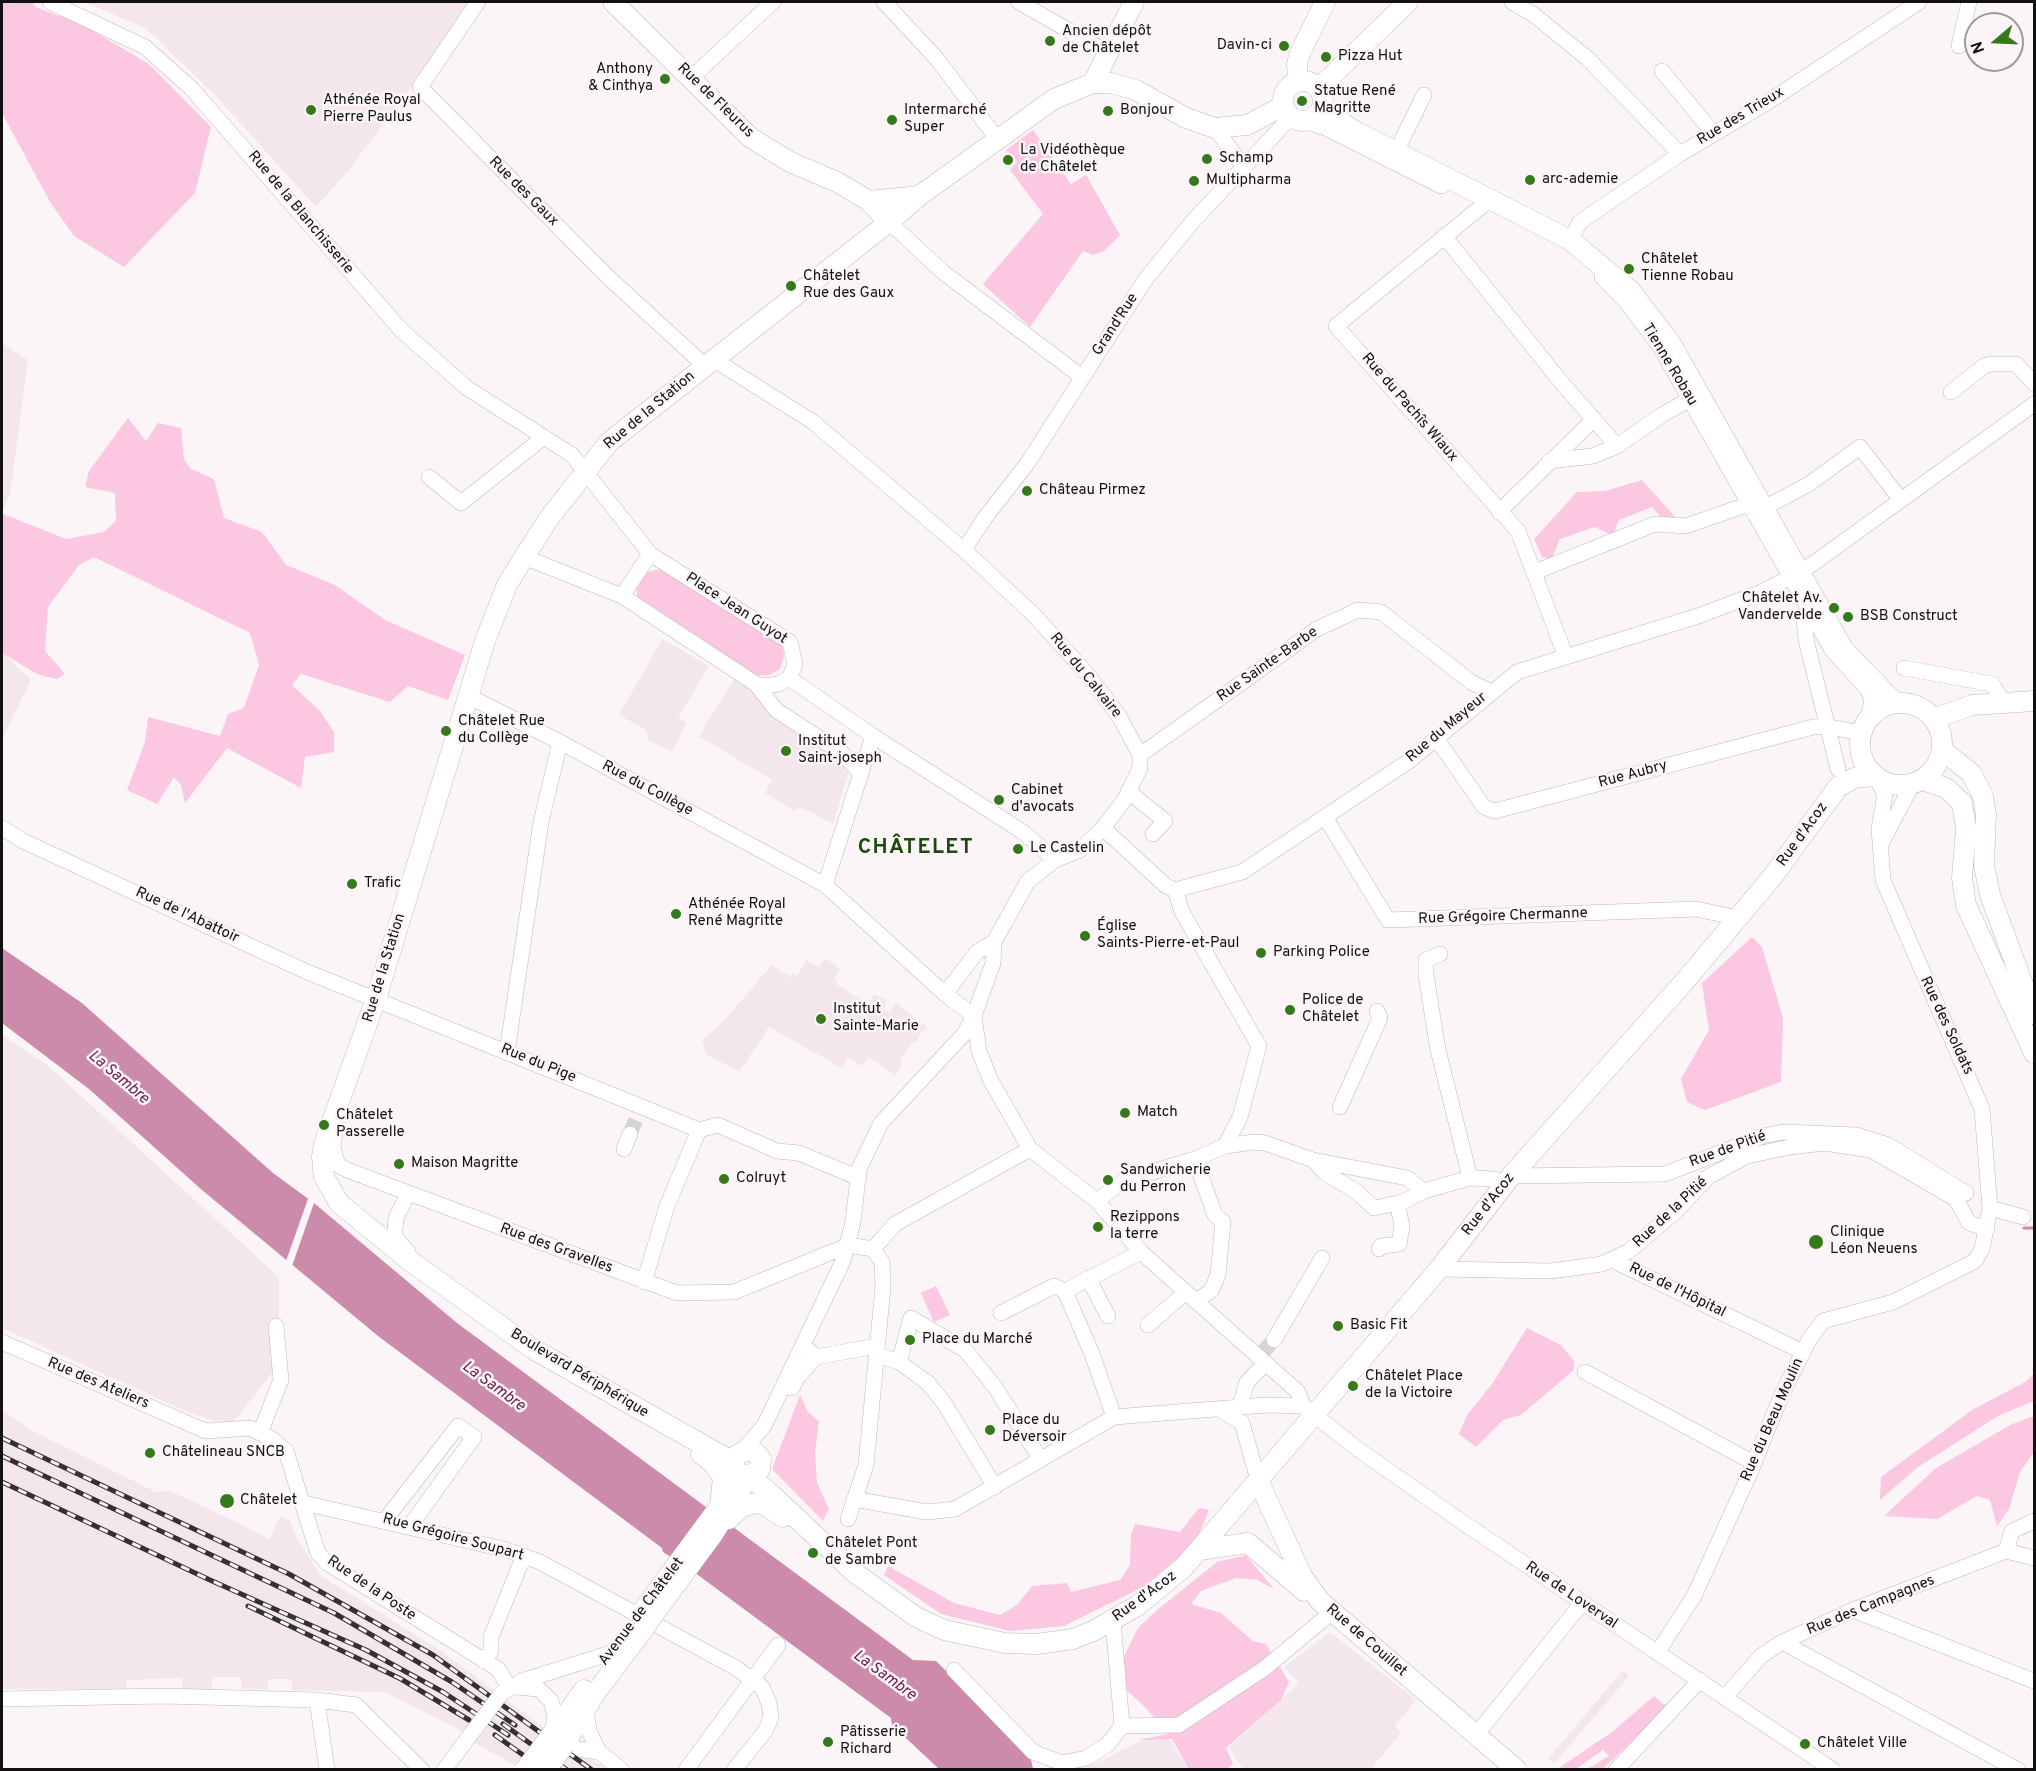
<!DOCTYPE html>
<meta charset="utf-8">
<style>
body{margin:0}
#map{position:relative;width:2036px;height:1771px;overflow:hidden;background:#fbf5f8;font-family:Overpass,sans-serif}
canvas{display:block}
.frame{position:absolute;inset:0;border:3px solid #121011;pointer-events:none}
.north{position:absolute;left:1964px;top:12px;width:60px;height:60px;box-sizing:border-box;background:#fbf5f8;border:2px solid #9e999c;border-radius:50%;rotate:251deg;font-size:16px;font-weight:700;line-height:24px;text-align:center;color:#121011}
.north::after{content:'';display:block;margin:auto;width:21px;height:27px;background:#35791a;clip-path:polygon(50% 0,100% 100%,50% 72%,0 100%)}
</style>
<div id="map">
<canvas width="2036" height="1771"></canvas>
<div class="frame"></div>
<div class="north">N</div>
</div>
<script>
const g = document.querySelector('canvas').getContext('2d');
g.lineJoin = 'round';
function paint(path, color) {
  g.fillStyle = color;
  g.fill(path, 'evenodd');
}
function toPath(rows) {
  const path = new Path2D();
  for (const r of rows) {
    if (r.length === 3) {
      path.moveTo(r[0] + r[2], r[1]);
      path.arc(r[0], r[1], r[2], 0, 2 * Math.PI);
      continue;
    }
    path.moveTo(r[0], r[1]);
    for (let i = 2; i < r.length; i += 2) path.lineTo(r[i], r[i + 1]);
  }
  return path;
}
function strokePath(path, color, width, dash) {
  g.strokeStyle = color;
  g.lineWidth = width;
  g.lineCap = dash ? 'butt' : 'round';
  g.setLineDash(dash || []);
  g.stroke(path);
}
function label(font, color, halo, rows, align = 'center') {
  g.font = font + ' Overpass,sans-serif';
  g.lineWidth = 5;
  g.setLineDash([]);
  g.textBaseline = 'middle';
  g.strokeStyle = halo;
  g.fillStyle = color;
  for (const [text, x, y, turn = 0] of rows) {
    g.save();
    g.translate(x, y);
    g.rotate((+turn || 0) * Math.PI / 180);
    g.textAlign = isNaN(turn) ? turn : align;
    if (halo) g.strokeText(text, 0, 0);
    g.fillText(text, 0, 0);
    g.restore();
  }
}
const built = toPath([
 [84,2,470,2,420,75,348,171,316,207,213,93,145,28],
 [2,343,28,360,10,495,2,511],
 [662,639,709,666,678,718,687,723,672,752,649,741,646,730,619,715],
 [2,652,31,680,2,739],
 [734,679,816,730,853,758,833,824,799,806,795,811,765,793,772,780,699,736],
 [826,958,840,969,834,977,837,980,836,984,877,1010,879,1007,869,1001,874,994,887,1001,883,1009,889,1013,896,1003,927,1027,918,1037,918,1042,915,1040,900,1060,902,1065,896,1075,868,1057,862,1066,848,1058,842,1068,769,1027,739,1072,706,1054,702,1040,720,1025,772,965,790,977,793,973,797,976,807,960,819,967],
 [2,1035,46,1064,279,1277,279,1364,231,1425,192,1414,2,1328],
 [2,1410,31,1430,156,1492,169,1491,186,1498,270,1539,280,1516,290,1521,297,1538,320,1575,444,1653,583,1757,593,1760,607,1769,521,1769,477,1744,457,1728,385,1692,291,1690,292,1679,268,1679,268,1689,242,1689,241,1677,212,1677,212,1689,182,1689,182,1678,127,1680,126,1689,2,1689],
 [1330,1632,1416,1700,1395,1726,1401,1733,1371,1769,1243,1769,1229,1747,1299,1683,1284,1667],
 [1622,1671,1629,1676,1554,1764,1548,1759],
 [1147,1738,1169,1739,1189,1769,1070,1770,1096,1763]
]);
const green = toPath([
 [2,2,35,2,33,5,38,8,83,25,149,64,211,127,195,193,124,267,74,236,50,202,2,113],
 [1033,130,1071,184,1086,175,1120,235,1104,251,1093,255,1083,251,1030,327,983,284,1043,214,1010,170,1017,162,1006,150],
 [128,418,146,441,158,423,181,428,184,459,191,469,214,479,224,518,262,532,286,565,335,585,385,620,465,655,448,700,408,686,390,702,301,674,292,685,320,711,334,732,334,752,305,757,301,788,227,748,185,803,181,785,174,777,157,804,127,790,145,742,148,717,220,736,228,714,244,708,259,665,250,633,94,557,79,565,48,607,45,651,65,674,57,679,37,674,2,653,3,514,66,539,104,532,116,521,115,493,85,487,89,471],
 [1642,480,1678,520,1664,521,1652,507,1619,520,1613,536,1595,527,1560,539,1552,559,1542,557,1534,539,1577,492,1605,491],
 [663,568,782,645,784,656,780,669,769,675,754,676,638,601,636,587,645,573],
 [1752,937,1762,947,1783,1018,1781,1082,1705,1110,1687,1102,1681,1079,1709,1030,1702,983],
 [936,1286,950,1315,934,1322,921,1293],
 [1527,1328,1561,1345,1574,1361,1574,1370,1521,1415,1503,1420,1476,1447,1459,1434,1467,1415,1492,1384],
 [2034,1374,2034,1401,1998,1416,1918,1467,1880,1500,1881,1477,1972,1410,2025,1382],
 [800,1395,808,1412,819,1421,815,1453,817,1483,829,1509,823,1521,772,1469],
 [2034,1416,2034,1452,2020,1472,2009,1509,1997,1526,1990,1500,1977,1496,1937,1519,1884,1516,1936,1468,2010,1425],
 [1199,1508,1209,1510,1196,1542,1145,1586,1064,1626,1010,1631,941,1614,884,1575,888,1566,954,1603,1000,1615,1017,1605,1032,1586,1067,1583,1071,1592,1120,1580,1130,1565,1131,1535,1135,1524,1180,1532],
 [1246,1555,1274,1589,1257,1580,1236,1578,1201,1591,1191,1604,1221,1613,1253,1641,1266,1644,1289,1682,1281,1700,1226,1748,1233,1764,1227,1769,1189,1769,1172,1739,1138,1740,1168,1734,1146,1708,1122,1686,1119,1667,1138,1628,1156,1611,1217,1562],
 [1654,1696,1667,1707,1603,1769,1587,1769,1609,1756,1603,1750,1576,1769,1556,1770,1612,1732]
]);
const water = toPath([
 [2,948,82,1003,273,1173,314,1203,457,1323,913,1660,936,1661,1030,1755,1033,1769,939,1769,892,1725,891,1718,698,1575,663,1552,662,1548,378,1336,202,1190,89,1089,2,1023]
]);
const pier = toPath([
 [309,1196,315,1200,291,1269,285,1264]
]);
const stream = toPath([
 [2024,1228,2034,1228]
]);
const minorTunnel = toPath([
 [630,1134,639,1112],
 [1261,1354,1274,1340]
]);
const minor = toPath([
 [50,2,145,47,192,89,401,330,467,388,572,455,650,554],
 [478,2,420,87,607,276,704,365],
 [884,2,937,59,998,140],
 [1019,2,1108,53],
 [1512,2,1534,15,1587,58,1680,154],
 [1959,46,1969,2],
 [1662,71,1714,134],
 [691,78,773,2],
 [1304,121,1328,129,1441,186],
 [1215,128,1243,166],
 [1396,152,1424,95],
 [1482,206,1336,326,1518,531,1566,657],
 [889,222,944,273,1082,377],
 [1444,236,1561,382,1617,446],
 [1570,240,1580,222,1680,154,1768,102,1919,2],
 [1602,277,1627,303,1659,345,1832,650,1868,690,1872,701,1867,721],
 [713,359,813,422,964,550,1034,615,1088,675,1119,716,1140,755,1140,768,1125,799,1103,828,1080,850,1055,860,1028,881,994,942,993,963,974,1016,964,1034,881,1123,859,1169,853,1222,843,1261,764,1426,743,1450],
 [1951,392,1984,366,1991,364,2016,364,2034,383],
 [1549,461,1593,456,1617,446,1662,415,1690,399],
 [429,477,461,503,544,437],
 [1764,508,1809,484,1860,447,1901,500],
 [1499,512,1594,419],
 [964,550,984,519,1027,464,1145,280,1193,221,1291,117],
 [524,557,622,596,756,684,764,686,779,684,789,678,792,672,795,664,790,642,650,554,622,596],
 [1535,572,1655,524,1686,526,1749,504],
 [1800,573,2034,404],
 [1810,611,1803,615,1807,644,1838,769],
 [1904,668,1992,684,2003,702],
 [789,678,873,736,1023,832,1055,860],
 [756,684,776,710,842,753,861,774],
 [468,696,560,742,825,885,945,994,974,1016],
 [1438,741,1484,807,1495,811,1813,727,1825,726,1861,733],
 [1140,755,1317,629,1358,610,1381,612,1471,682,1491,692],
 [1129,792,1165,821,1153,834],
 [1325,817,1388,920,1696,909,1738,918],
 [2,828,23,841,305,971,699,1130],
 [1103,828,1166,886,1175,890,1242,872,1409,761,1517,672,1698,616,1759,593,1791,577],
 [1880,846,1912,785],
 [825,885,873,736],
 [1175,890,1182,912,1259,1046,1240,1117,1225,1146],
 [1440,954,1426,960,1426,975,1438,1050,1470,1178],
 [945,994,977,952,994,942],
 [974,1016,979,1051,991,1081,1030,1149,1097,1201,1141,1252,1298,1392,1303,1406],
 [507,1052,541,822,560,742],
 [1340,1107,1380,1018,1377,1011],
 [336,1128,333,1145,335,1156,338,1165,347,1170,677,1293,734,1292,849,1245],
 [699,1130,718,1125,777,1151,799,1153,859,1178],
 [624,1149,630,1134],
 [1313,1160,1407,1178,1424,1191,1470,1178,1494,1179,1504,1185],
 [1511,1176,1665,1174,1763,1136,1783,1132,1856,1135,1888,1145,1966,1193],
 [1097,1201,1123,1181,1195,1159,1225,1146,1254,1142,1265,1143,1313,1160,1324,1172,1357,1192,1374,1208,1403,1202,1424,1191],
 [1990,1208,2023,1217],
 [873,1249,895,1224,1030,1149],
 [1379,1249,1381,1246,1399,1244,1402,1226,1397,1203],
 [408,1252,395,1237,395,1229,396,1218,408,1194],
 [1612,1260,1803,1352],
 [1439,1269,1551,1271,1602,1264,1629,1251,1676,1211,1708,1177,1747,1156,1790,1147,1824,1143,1871,1150,1956,1199,1969,1223,1987,1229],
 [1088,1278,1108,1316],
 [644,1282,667,1206,699,1130],
 [1065,1291,1092,1354,1114,1417],
 [1065,1291,1141,1252],
 [1195,1301,1211,1291,1218,1275,1223,1222,1215,1215,1195,1159],
 [1001,1313,1054,1286,1065,1291],
 [1148,1325,1186,1292],
 [1274,1340,1322,1258],
 [2,1342,194,1426,206,1431,250,1428,272,1439,286,1451,318,1553,327,1563,498,1669,509,1687],
 [810,1351,816,1357,876,1346],
 [877,1355,899,1362,928,1383,944,1403,995,1487],
 [899,1362,911,1318,965,1350,995,1387,1041,1460],
 [1585,1372,1754,1463],
 [792,1388,798,1377,816,1357],
 [1239,1408,1247,1382,1265,1364],
 [1219,1409,1242,1423,1258,1480],
 [260,1433,281,1380,276,1326],
 [854,1499,927,1512,955,1509,1114,1417,1266,1405,1303,1406,1359,1450,1465,1524,1833,1770],
 [304,1503,507,1550,540,1562,736,1668,762,1687,769,1703,771,1717,766,1730,734,1770],
 [848,1519,866,1465,883,1287,882,1262,873,1249,849,1245],
 [385,1520,458,1426,474,1437,410,1526],
 [2006,1551,2012,1531,2034,1521],
 [1853,1610,2034,1681],
 [1113,1621,1122,1726],
 [1782,1642,2018,1770],
 [1657,1653,1694,1596,1750,1473,1782,1394,1809,1340,1823,1321,1893,1302,1975,1261,1982,1249,1990,1208,1982,1109,1883,880,1879,829,1885,794,1875,776],
 [484,1661,491,1651,491,1637,520,1565,526,1557],
 [954,1670,1033,1752,1062,1763,1086,1758,1107,1745,1122,1726,1179,1725,1265,1668,1331,1613],
 [515,1687,539,1689,551,1701,555,1716,552,1733],
 [502,1693,522,1681,611,1653],
 [1725,1697,1761,1656,1782,1642,1853,1610,2006,1551,2034,1558],
 [2,1699,164,1696,317,1700,356,1705,422,1770],
 [317,1700,327,1770],
 [586,1708,589,1731,599,1752],
 [1476,1735,1582,1603],
 [571,1748,599,1752,622,1770],
 [444,1770,468,1738],
 [686,1770,778,1645],
 [1616,1770,1700,1680]
]);
const major = toPath([
 [613,2,751,138,790,162,837,182,869,201,889,222],
 [1298,80,1297,64,1300,53,1325,2],
 [1303,101,20],
 [1093,83,1134,2],
 [1319,88,1408,2],
 [1323,105,1328,113,1353,130,1570,240,1630,290,1671,344,1843,649,1895,703],
 [1283,106,1247,125,1215,128,1186,118,1136,90,1111,83,1093,83,1054,99,919,196,889,222,609,442,550,517,524,557,507,585,485,641,376,999,324,1144,322,1157,324,1177,339,1203,406,1258,533,1349,726,1458,740,1474,749,1476,772,1495,855,1573,916,1617,944,1630,1005,1643,1037,1644,1073,1639,1093,1631,1137,1606,1183,1568,1439,1269,1511,1176,1685,981,1773,876,1838,787,1854,778,1875,776],
 [869,201,919,196],
 [1901,744,41],
 [1934,719,1972,705,2034,701],
 [1942,750,1971,773,1983,796,1986,815,1984,865,1990,895,2034,1014],
 [1923,780,1946,788,1962,803,1966,829,1962,878,1966,905,2034,1053],
 [701,1454,713,1463,723,1478,720,1505],
 [1258,1480,1302,1576,1320,1601,1517,1770],
 [729,1519,741,1507,756,1503,763,1504,783,1517],
 [1199,1550,1248,1543,1304,1591],
 [644,1609,734,1487,737,1479,734,1463,737,1455,747,1450,755,1452,761,1459,760,1469,749,1476,713,1534,654,1614],
 [552,1734,584,1690],
 [565,1744,594,1695,643,1630]
]);
const rail = toPath([
 [2,1438,289,1574,433,1655,592,1770],
 [2,1456,334,1613,452,1682,515,1725],
 [2,1482,210,1580,366,1650,443,1692,508,1735],
 [248,1606,401,1679,469,1720],
 [503,1724,567,1770],
 [495,1735,544,1770]
]);
const minorBridge = toPath([
 [468,1738,501,1694]
]);
const majorBridge = toPath([
 [643,1630,654,1614],
 [525,1770,552,1734],
 [546,1770,565,1744]
]);
const markers = [
 [1050,41,6,"#35791a"],
 [1284,46,6,"#35791a"],
 [1326,57,6,"#35791a"],
 [665,79,6,"#35791a"],
 [1302,101,6,"#35791a"],
 [311,110,6,"#35791a"],
 [1108,111,6,"#35791a"],
 [892,120,6,"#35791a"],
 [1207,159,6,"#35791a"],
 [1008,160,6,"#35791a"],
 [1530,180,6,"#35791a"],
 [1194,181,6,"#35791a"],
 [1629,269,6,"#35791a"],
 [791,286,6,"#35791a"],
 [1027,491,6,"#35791a"],
 [1834,608,6,"#35791a"],
 [1848,617,6,"#35791a"],
 [446,731,6,"#35791a"],
 [786,751,6,"#35791a"],
 [999,800,6,"#35791a"],
 [1018,849,6,"#35791a"],
 [352,884,6,"#35791a"],
 [676,914,6,"#35791a"],
 [1085,936,6,"#35791a"],
 [1261,953,6,"#35791a"],
 [1290,1010,6,"#35791a"],
 [821,1019,6,"#35791a"],
 [1125,1113,6,"#35791a"],
 [324,1125,6,"#35791a"],
 [399,1164,6,"#35791a"],
 [724,1179,6,"#35791a"],
 [1108,1180,6,"#35791a"],
 [1098,1227,6,"#35791a"],
 [1816,1242,8,"#35791a"],
 [1338,1326,6,"#35791a"],
 [910,1340,6,"#35791a"],
 [1353,1386,6,"#35791a"],
 [990,1430,6,"#35791a"],
 [150,1453,6,"#35791a"],
 [227,1501,8,"#35791a"],
 [813,1553,6,"#35791a"],
 [828,1742,6,"#35791a"],
 [1805,1744,6,"#35791a"]
];
const poiNames = [
 ["Ancien dépôt",1062,32],
 ["de Châtelet",1062,49],
 ["Davin-ci",1272,46,"right"],
 ["Pizza Hut",1338,57],
 ["Anthony",653,70,"right"],
 ["& Cinthya",653,87,"right"],
 ["Statue René",1314,92],
 ["Magritte",1314,109],
 ["Athénée Royal",323,101],
 ["Pierre Paulus",323,118],
 ["Intermarché",904,111],
 ["Super",904,128],
 ["Bonjour",1120,111],
 ["La Vidéothèque",1020,151],
 ["de Châtelet",1020,168],
 ["Schamp",1219,159],
 ["arc-ademie",1542,180],
 ["Multipharma",1206,181],
 ["Châtelet",1641,260],
 ["Tienne Robau",1641,277],
 ["Châtelet",803,277],
 ["Rue des Gaux",803,294],
 ["Château Pirmez",1039,491],
 ["Châtelet Av.",1822,599,"right"],
 ["Vandervelde",1822,616,"right"],
 ["BSB Construct",1860,617],
 ["Châtelet Rue",458,722],
 ["du Collège",458,739],
 ["Institut",798,742],
 ["Saint-joseph",798,759],
 ["Cabinet",1011,791],
 ["d'avocats",1011,808],
 ["Le Castelin",1030,849],
 ["Trafic",364,884],
 ["Athénée Royal",688,905],
 ["René Magritte",688,922],
 ["Église",1097,927],
 ["Saints-Pierre-et-Paul",1097,944],
 ["Parking Police",1273,953],
 ["Police de",1302,1001],
 ["Châtelet",1302,1018],
 ["Institut",833,1010],
 ["Sainte-Marie",833,1027],
 ["Match",1137,1113],
 ["Châtelet",336,1116],
 ["Passerelle",336,1133],
 ["Maison Magritte",411,1164],
 ["Sandwicherie",1120,1171],
 ["du Perron",1120,1188],
 ["Colruyt",736,1179],
 ["Rezippons",1110,1218],
 ["la terre",1110,1235],
 ["Clinique",1830,1233],
 ["Léon Neuens",1830,1250],
 ["Basic Fit",1350,1326],
 ["Place du Marché",922,1340],
 ["Châtelet Place",1365,1377],
 ["de la Victoire",1365,1394],
 ["Place du",1002,1421],
 ["Déversoir",1002,1438],
 ["Châtelineau SNCB",162,1453],
 ["Châtelet",240,1501],
 ["Châtelet Pont",825,1544],
 ["de Sambre",825,1561],
 ["Pâtisserie",840,1733],
 ["Richard",840,1750],
 ["Châtelet Ville",1817,1744]
];
const streetNames = [
 ["Rue de Fleurus",715,101,44],
 ["Rue des Trieux",1741,117,-31],
 ["Rue des Gaux",523,192,45],
 ["Rue de la Blanchisserie",300,213,50],
 ["Grand'Rue",1116,325,-57],
 ["Tienne Robau",1669,365,59],
 ["Rue du Pachîs Wiaux",1409,408,49],
 ["Rue de la Station",650,411,-40],
 ["Place Jean Guyot",736,609,33],
 ["Rue Sainte-Barbe",1268,665,-35],
 ["Rue du Calvaire",1085,676,51],
 ["Rue du Mayeur",1447,728,-40],
 ["Rue Aubry",1633,775,-15],
 ["Rue du Collège",647,789,28],
 ["Rue d'Acoz",1803,835,-54],
 ["Rue de l'Abattoir",187,916,25],
 ["Rue Grégoire Chermanne",1503,917,-2],
 ["Rue de la Station",385,968,-73],
 ["Rue des Soldats",1946,1026,65],
 ["Rue du Pige",538,1064,22],
 ["Rue de Pitié",1728,1150,-20],
 ["Rue d'Acoz",1489,1205,-52],
 ["Rue de la Pitié",1671,1213,-43],
 ["Rue des Gravelles",556,1249,20],
 ["Rue de l'Hôpital",1677,1291,26],
 ["Boulevard Périphérique",579,1374,31],
 ["Rue des Ateliers",98,1384,23],
 ["Rue du Beau Moulin",1773,1420,-66],
 ["Rue Grégoire Soupart",453,1538,15],
 ["Rue de la Poste",371,1589,34],
 ["Rue de Loverval",1571,1596,34],
 ["Rue d'Acoz",1145,1597,-36],
 ["Rue des Campagnes",1871,1606,-22],
 ["Avenue de Châtelet",642,1612,-53],
 ["Rue de Couillet",1366,1641,41]
];
const waterNames = [
 ["La Sambre",118,1078,40],
 ["La Sambre",493,1387,36],
 ["La Sambre",884,1676,36]
];
const districtNames = [
 ["CHÂTELET",916,849]
];
paint(built, '#f4e6ed');
paint(green, '#fcc7e0');
paint(water, '#cd8bab');
paint(pier, '#fbf5f8');
strokePath(stream, '#cd8bab', 3);
strokePath(minorTunnel, '#d8d3d5', 15, [15, 8]);
strokePath(minor, '#beb8bb', 16);
strokePath(major, '#beb8bb', 21);
strokePath(minor, '#fff', 15);
strokePath(major, '#fff', 20);
strokePath(rail, '#343133', 5);
strokePath(rail, '#fbf5f8', 3, [9]);
strokePath(minorBridge, '#beb8bb', 16, []);
strokePath(majorBridge, '#beb8bb', 21, []);
strokePath(minorBridge, '#fff', 15);
strokePath(majorBridge, '#fff', 20);
for (const [x, y, r, color] of markers) {
  const dot = new Path2D();
  dot.arc(x, y, r, 0, 2 * Math.PI);
  g.fillStyle = color;
  g.fill(dot);
  strokePath(dot, '#fbf5f8', 2);
}
label('15px', '#121011', '#fbf5f8', poiNames, 'left');
label('15px', '#121011', '#fbf5f8', streetNames);
label('italic 16px', '#6e214e', '#fbf5f8', waterNames);
g.letterSpacing = '1.5px';
label('bold 21px', '#1f4a0f', '#fbf5f8', districtNames);
g.letterSpacing = '0px';
</script>
